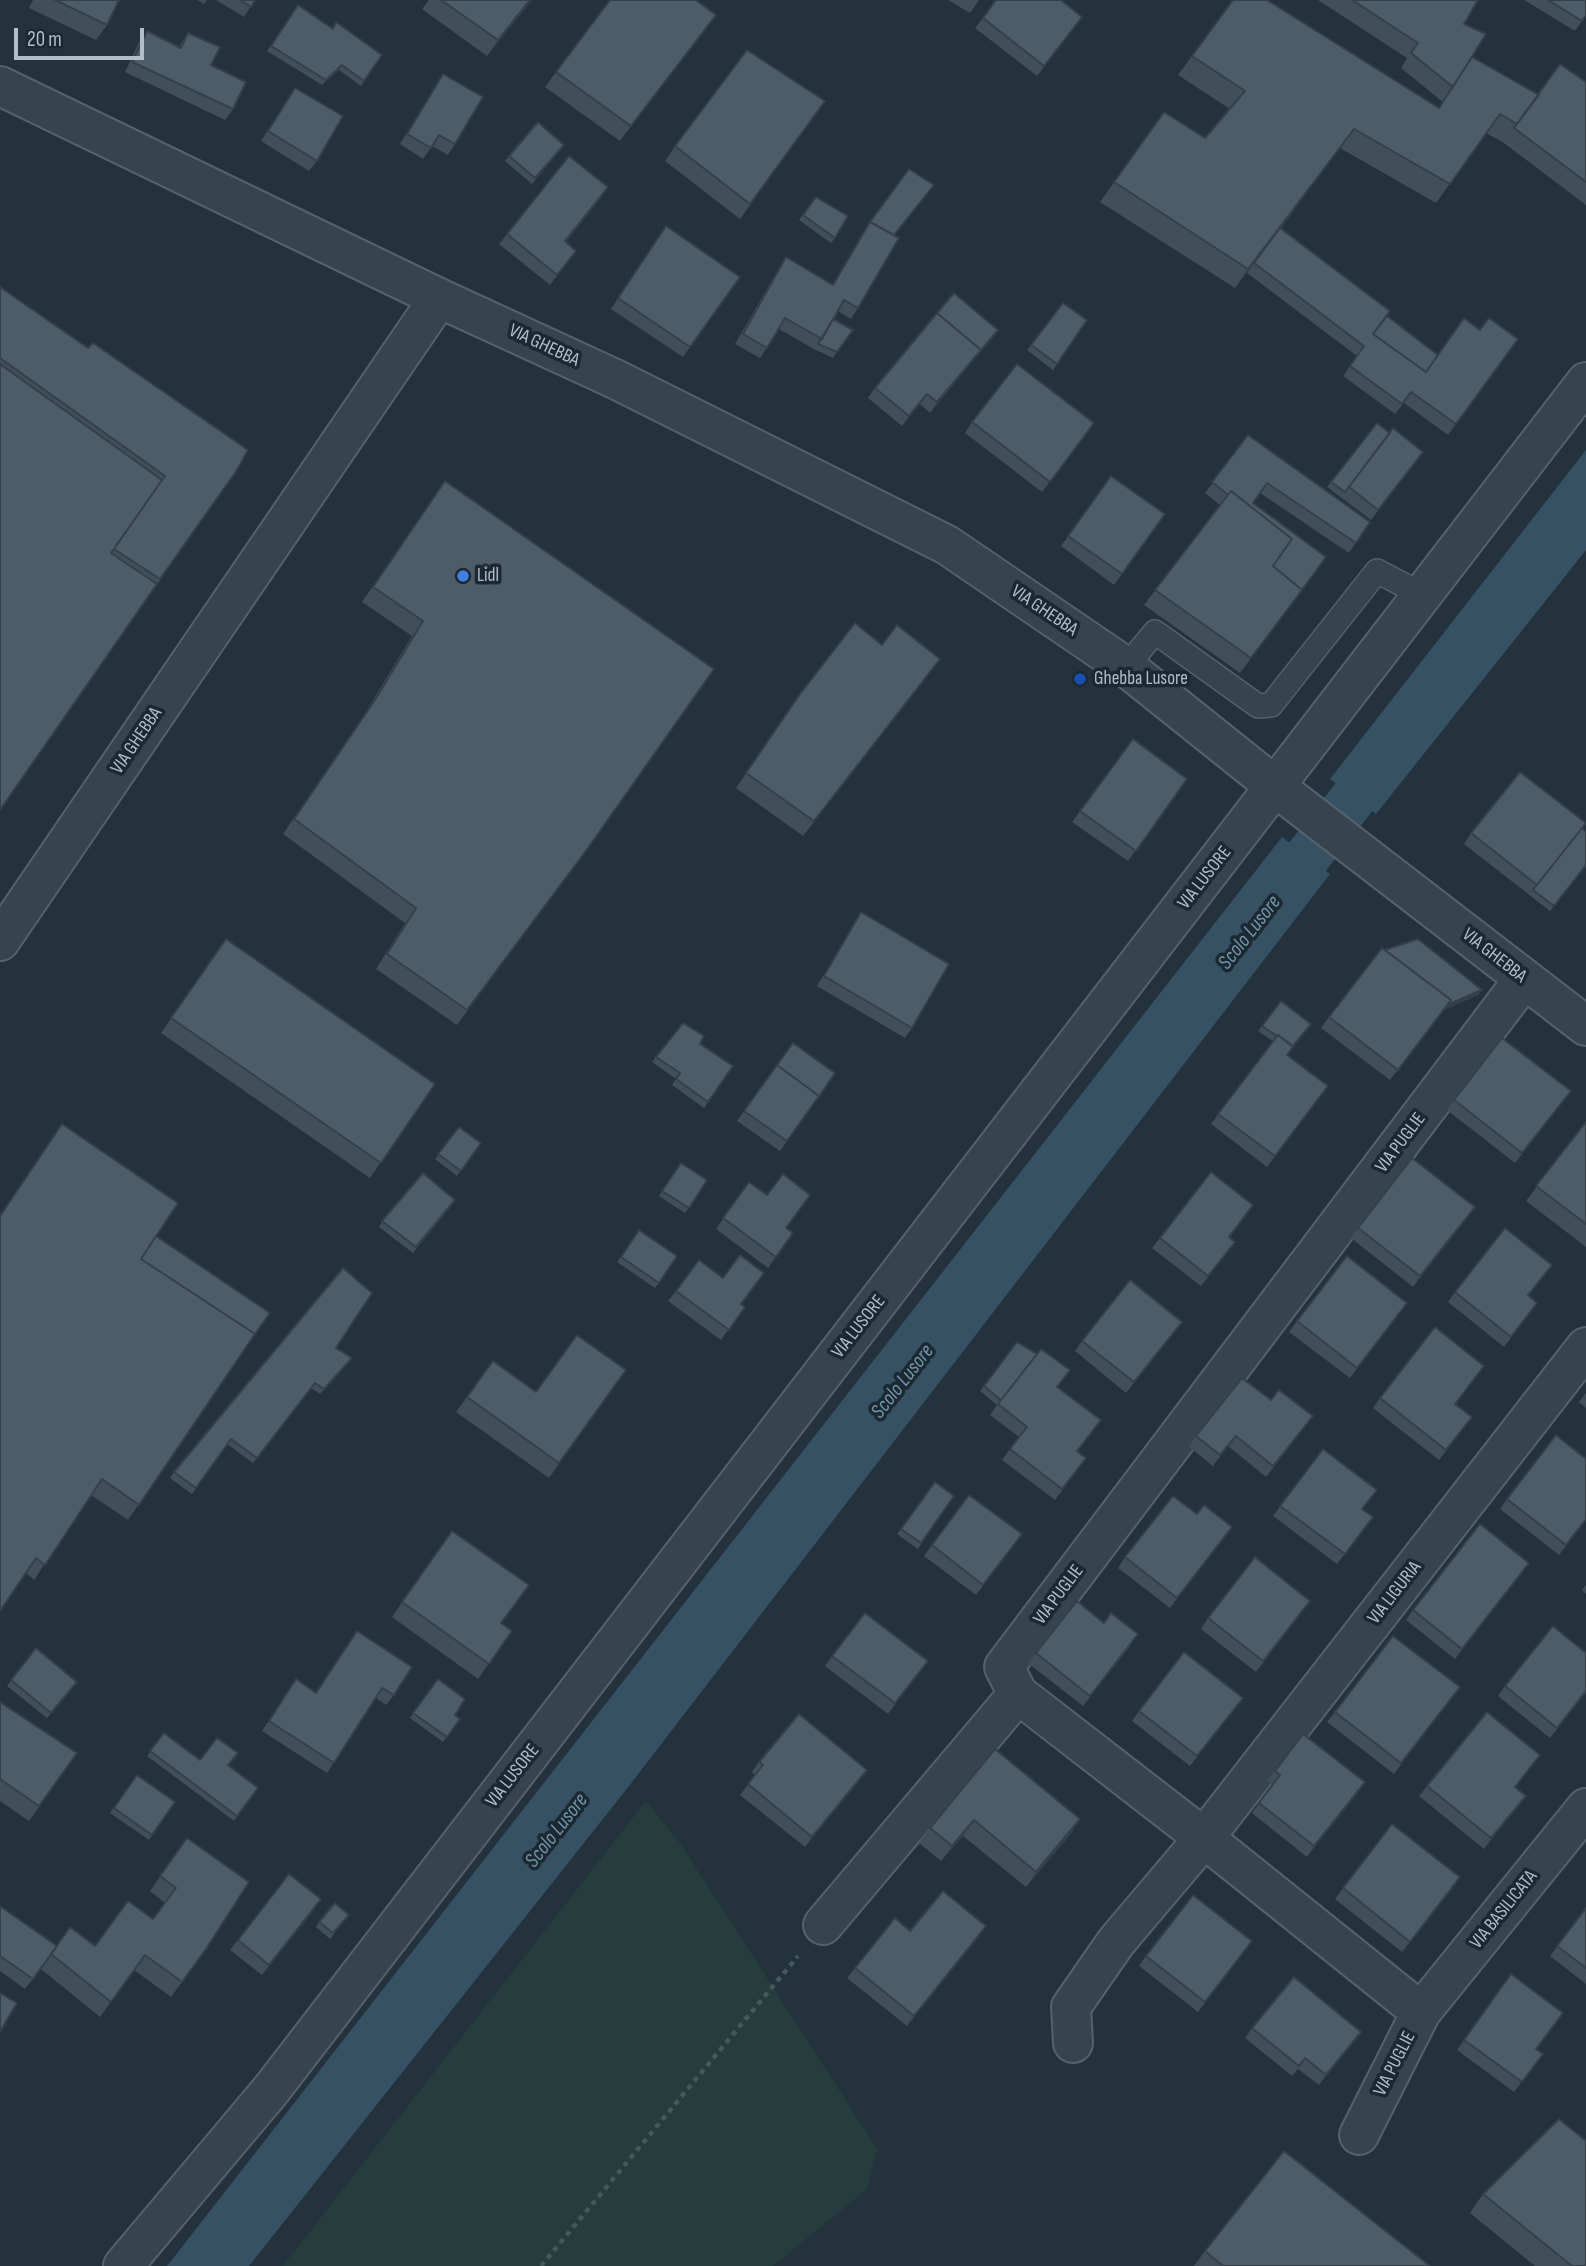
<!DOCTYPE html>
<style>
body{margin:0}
#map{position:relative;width:1586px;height:2266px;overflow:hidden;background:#23323d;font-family:"Sofia Sans Condensed",sans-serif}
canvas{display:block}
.scale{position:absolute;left:14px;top:28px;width:130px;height:32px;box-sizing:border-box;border:4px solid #b3bec8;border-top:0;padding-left:9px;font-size:21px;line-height:24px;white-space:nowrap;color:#b3bec8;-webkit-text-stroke:5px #1c2932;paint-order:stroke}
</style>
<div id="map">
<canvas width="1586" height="2266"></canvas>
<div class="scale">20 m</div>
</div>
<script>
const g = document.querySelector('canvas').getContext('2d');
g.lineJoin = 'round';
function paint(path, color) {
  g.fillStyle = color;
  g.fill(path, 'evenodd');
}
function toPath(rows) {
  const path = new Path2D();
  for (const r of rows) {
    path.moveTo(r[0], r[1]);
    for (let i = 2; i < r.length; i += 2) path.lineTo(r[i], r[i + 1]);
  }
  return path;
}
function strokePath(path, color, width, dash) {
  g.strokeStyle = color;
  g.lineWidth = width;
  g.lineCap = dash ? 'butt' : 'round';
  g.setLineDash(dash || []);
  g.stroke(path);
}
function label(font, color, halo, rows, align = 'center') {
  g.font = font + ' "Sofia Sans Condensed",sans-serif';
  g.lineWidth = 7;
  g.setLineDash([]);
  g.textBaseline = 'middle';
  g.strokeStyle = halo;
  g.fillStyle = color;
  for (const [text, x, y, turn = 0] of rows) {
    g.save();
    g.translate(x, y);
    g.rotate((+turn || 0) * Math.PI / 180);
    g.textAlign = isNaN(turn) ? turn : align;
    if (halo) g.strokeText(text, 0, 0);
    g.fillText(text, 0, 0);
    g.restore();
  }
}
const green = toPath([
 [646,1801,682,1846,877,2149,867,2189,773,2266,283,2266]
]);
const water = toPath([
 [1586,450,1586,550,1376,814,1330,779],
 [1282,837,1330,874,629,1786,249,2266,167,2266]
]);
const canal = toPath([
 [1269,906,1393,747]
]);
const path = toPath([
 [541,2266,798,1956]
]);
const service = toPath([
 [1126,667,1155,632,1258,706,1271,705,1377,571,1421,594]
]);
const minor = toPath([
 [0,941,439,298],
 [823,1925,1018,1694],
 [1421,2012,1586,1808],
 [1073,2043,1071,2007,1116,1942,1204,1838,1586,1347],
 [1359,2135,1421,2012,1204,1838,1018,1694,1004,1667,1524,979],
 [123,2266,271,2090,1586,382]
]);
const tertiary = toPath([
 [0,86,439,298,615,379,947,545,1126,667,1286,795,1586,1026]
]);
const wall = toPath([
 [33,0,119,0,107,25,96,40,29,8],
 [197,0,207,0,204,4],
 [216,0,255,0,244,17],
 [429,0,532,0,487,56,422,9],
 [948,0,979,0,970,13],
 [1318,0,1478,0,1464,24,1471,58,1538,95,1586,82,1586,205,1504,143,1486,133,1436,203,1340,148,1280,229,1386,316,1438,355,1480,330,1518,339,1448,435,1404,403,1395,414,1343,376,1357,356,1247,273,1263,250,1235,288,1100,202,1164,112,1205,138,1230,109,1178,75,1192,56,1439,108,1443,102,1401,68,1407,58],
 [1524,0,1586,0,1582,21,1575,31],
 [298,5,332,28,336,22,382,55,361,86,339,70,322,85,267,51],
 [716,15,620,141,545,87,556,72],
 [983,18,1075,27,1037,76,975,28],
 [147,31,179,47,188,33,211,65,233,109,225,120,125,72,139,42],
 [443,74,455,144,448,155,432,146,423,159,400,144],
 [295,88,317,161,309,171,261,141],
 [825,101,740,219,665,161,675,146],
 [560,150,532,184,505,161,509,156],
 [909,169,894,235,858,308,851,319,838,311,833,319,853,330,833,358,814,349,779,329,760,358,735,344,779,268,786,257,833,284,863,232],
 [816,197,835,238,831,243,799,220],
 [601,198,566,242,576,251,550,285,499,244,507,234],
 [666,226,740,277,683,357,611,309],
 [0,287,237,470,0,810],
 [1063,303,1087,320,1053,370,1027,350],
 [994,335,930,413,920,404,902,426,868,398,875,388],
 [972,422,1094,423,1042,492,965,433],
 [1377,423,1390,433,1423,452,1371,520,1327,487],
 [1248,435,1370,522,1349,553,1260,493,1253,503,1291,605,1240,673,1144,605,1220,505,1205,493],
 [1111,476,1165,514,1114,585,1061,546],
 [445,481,577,863,457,1025,376,969,405,923,283,834,364,715,412,636,362,602],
 [882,645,929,674,803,836,736,788,800,694],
 [1133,739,1187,779,1128,861,1072,822],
 [1582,828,1586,866,1550,911,1464,844,1471,833],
 [861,912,912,1028,905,1038,817,986],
 [226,939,435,1084,370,1178,161,1033],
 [1385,950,1482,990,1478,995,1444,1010,1390,1080,1321,1028,1329,1017],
 [1281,1001,1293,1046,1287,1055,1328,1086,1267,1167,1211,1124,1273,1041,1258,1031],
 [683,1023,700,1044,733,1066,704,1108,672,1085,676,1079,652,1062],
 [793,1043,835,1073,780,1151,737,1121],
 [1454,1100,1563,1101,1515,1163,1447,1110],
 [1586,1122,1586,1247,1526,1201],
 [459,1127,481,1143,457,1176,435,1159],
 [681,1163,707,1180,685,1213,659,1196],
 [749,1182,787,1228,793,1233,768,1268,716,1229],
 [452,1205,413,1253,379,1227,382,1221],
 [1246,1216,1229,1237,1235,1242,1201,1286,1152,1248,1160,1238],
 [1468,1217,1413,1287,1351,1238,1358,1228],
 [639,1230,677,1256,655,1288,617,1262],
 [156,1236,270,1313,128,1520,91,1495,34,1580,26,1573],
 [1545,1275,1528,1296,1530,1313,1504,1347,1448,1302,1455,1292],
 [676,1291,741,1304,745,1307,721,1340,668,1301],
 [1407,1303,1350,1378,1289,1332,1297,1321],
 [1182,1322,1126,1393,1075,1351,1082,1341],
 [1017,1342,1057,1387,1101,1420,1078,1451,1086,1458,1055,1500,1002,1460,1019,1437,990,1415,997,1405,980,1391],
 [336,1348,352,1358,348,1363,320,1394,311,1388,253,1463,227,1444,192,1494,170,1478,174,1472],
 [493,1361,536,1392,626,1370,549,1478,456,1412],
 [1477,1376,1456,1404,1465,1427,1439,1460,1373,1408,1380,1398],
 [1586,1393,1586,1408,1579,1402],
 [1305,1427,1266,1477,1228,1446,1213,1466,1189,1447,1196,1436],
 [1323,1449,1363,1510,1365,1528,1337,1564,1273,1516],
 [1586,1459,1586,1520,1559,1555,1500,1509,1507,1499],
 [954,1496,918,1549,897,1534,901,1529],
 [1197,1514,1232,1527,1170,1608,1118,1568,1125,1557],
 [452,1531,501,1623,512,1631,478,1679,392,1617],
 [1015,1544,976,1595,924,1556,932,1545],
 [1522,1573,1455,1659,1406,1620,1413,1610],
 [1586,1585,1586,1594,1582,1590],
 [1303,1611,1256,1672,1201,1629,1208,1618],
 [357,1631,394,1695,386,1705,376,1698,327,1773,262,1731,289,1690,316,1693],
 [1131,1645,1083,1706,1028,1663,1036,1653],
 [36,1648,73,1687,47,1718,7,1686],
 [1586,1653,1586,1693,1550,1738,1498,1696,1505,1686],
 [832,1656,920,1671,888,1714,825,1666],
 [438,1679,455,1715,460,1719,443,1742,410,1718],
 [1460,1687,1394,1774,1327,1722,1335,1712],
 [0,1702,77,1753,29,1821,0,1801],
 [1235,1708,1190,1766,1132,1721,1139,1711],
 [164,1733,200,1760,228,1766,258,1788,234,1821,147,1756],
 [995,1749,1080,1819,1070,1835,1026,1887,963,1836,941,1861,919,1843,930,1828],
 [1540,1755,1515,1787,1518,1806,1484,1849,1419,1796,1427,1786],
 [759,1762,859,1780,805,1847,740,1795,755,1775,752,1772],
 [1275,1771,1365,1782,1307,1857,1252,1813,1272,1785,1267,1781],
 [137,1775,175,1802,149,1840,110,1813],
 [187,1838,206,1949,171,1997,134,1970,100,2017,41,1969,44,1964,25,1989,0,1971,0,1906,57,1946,95,1946,153,1919,165,1903,150,1891],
 [1343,1888,1453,1888,1402,1952,1335,1899],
 [1586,1908,1586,1984,1550,1956],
 [314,1910,262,1975,230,1950,238,1940],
 [349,1915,330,1939,316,1927,319,1922],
 [986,1926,907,2026,847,1978,855,1968,910,1931],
 [1252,1941,1198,2012,1139,1966,1146,1956],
 [1511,1974,1537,2049,1543,2054,1514,2092,1457,2050],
 [1252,2028,1361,2032,1319,2085,1298,2069,1292,2076,1245,2038],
 [1483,2194,1586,2266,1535,2266,1470,2213],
 [1205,2251,1430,2266,1194,2266]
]);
const shadedWall = toPath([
 [530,0,532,0,487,56,498,40],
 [716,15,705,30,620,141,631,126],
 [342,65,339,70,322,85,326,80],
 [1354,129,1340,148,1235,288,1248,269],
 [608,187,601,198,558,252,565,241],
 [998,330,994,335,930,413,937,402],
 [927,394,920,404,902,426,909,416],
 [940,659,929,674,803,836,814,821],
 [1482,990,1478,995,1444,1010,1390,1080,1451,1000],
 [1475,1207,1468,1217,1413,1287,1420,1276],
 [1182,1322,1175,1332,1126,1393,1134,1382],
 [1529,1563,1522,1573,1455,1659,1462,1649],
 [867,1770,859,1780,805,1847,812,1837],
 [1365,1782,1358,1793,1307,1857,1314,1846],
 [1526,1796,1518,1806,1484,1849,1491,1838],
 [1080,1819,1070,1835,1026,1887,1036,1872],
 [974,1820,963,1836,941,1861,952,1846],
 [1460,1877,1453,1888,1402,1952,1410,1942],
 [321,1899,314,1910,262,1975,269,1965],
 [986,1926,979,1937,907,2026,914,2016],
 [1361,2032,1354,2042,1319,2085,1326,2075]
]);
const building = toPath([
 [55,0,119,0,107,25,55,0],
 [240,0,255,0,251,7,240,0],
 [441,0,530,0,498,40,441,0],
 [610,0,696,0,716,15,631,126,556,72,610,0],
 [996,0,1061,0,1082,17,1044,66,983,18,996,0],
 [1233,0,1267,0,1439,108,1472,57,1539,95,1517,124,1500,114,1450,184,1354,129,1248,269,1114,182,1164,112,1205,138,1245,91,1192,56,1233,0],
 [1352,0,1478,0,1464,24,1486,34,1453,87,1411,53,1418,43,1352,0],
 [1548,0,1586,0,1586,15,1582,21,1548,0],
 [298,5,333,29,336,22,382,55,364,81,342,65,326,80,271,46,298,5],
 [147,31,181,48,188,33,220,47,211,65,246,82,233,109,132,62,147,31],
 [747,50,825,101,750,204,675,146,747,50],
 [1560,64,1586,82,1586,182,1514,128,1560,64],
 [443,74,483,97,455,144,439,135,431,148,407,134,443,74],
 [295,88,343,116,317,161,268,131,295,88],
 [538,122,564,145,535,178,509,156,538,122],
 [569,156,608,187,565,241,576,251,557,275,507,234,569,156],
 [909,169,934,185,894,235,870,222,909,169],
 [816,197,848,216,835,238,803,215,816,197],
 [870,222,899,238,858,308,844,300,822,339,785,318,767,348,743,334,786,257,833,285,870,222],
 [666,226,740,277,690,347,618,298,666,226],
 [1280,228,1390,311,1373,334,1426,372,1464,318,1480,330,1489,318,1518,339,1456,424,1411,392,1402,404,1350,366,1364,346,1254,263,1280,228],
 [0,287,88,348,93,343,248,450,237,470,160,579,114,549,165,476,0,358,0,287],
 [954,293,998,330,977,355,981,350,937,313,954,293],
 [1063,303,1087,320,1057,364,1031,345,1063,303],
 [937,313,981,350,937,402,927,394,909,416,875,388,937,313],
 [1387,316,1438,355,1426,372,1373,334,1387,316],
 [833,319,853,330,837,352,818,344,833,319],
 [0,364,162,480,111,553,157,584,0,810,0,364],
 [1017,364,1094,423,1050,482,972,422,1017,364],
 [1377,423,1390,433,1345,492,1331,482,1377,423],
 [1393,428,1423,452,1378,510,1349,487,1393,428],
 [1248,435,1370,522,1356,543,1267,483,1253,503,1326,557,1299,594,1302,590,1273,566,1292,539,1231,491,1228,495,1212,482,1248,435],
 [1111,476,1165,514,1122,574,1068,536,1111,476],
 [445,481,714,669,588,848,467,1010,387,954,416,908,294,819,375,700,423,621,373,587,445,481],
 [1231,491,1292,539,1273,566,1302,590,1251,658,1155,590,1231,491],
 [855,623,882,645,897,625,940,659,814,821,746,773,800,694,855,623],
 [1133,739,1187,779,1136,851,1080,811,1133,739],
 [1520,772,1586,823,1537,885,1471,833,1520,772],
 [1582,828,1586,832,1586,865,1554,906,1533,890,1582,828],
 [861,912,949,964,912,1028,824,976,861,912],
 [226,939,435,1084,381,1163,171,1018,226,939],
 [1418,939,1482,990,1447,1005,1451,1000,1385,950,1418,939],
 [1382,948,1451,1000,1398,1070,1329,1017,1382,948],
 [1281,1001,1311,1024,1293,1046,1278,1035,1277,1036,1262,1026,1281,1001],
 [683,1023,704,1036,700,1044,733,1066,708,1102,676,1079,680,1073,656,1057,683,1023],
 [1278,1035,1293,1047,1287,1055,1328,1086,1275,1156,1218,1114,1278,1035],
 [1502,1038,1571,1091,1522,1153,1454,1100,1502,1038],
 [793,1043,835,1073,816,1101,819,1096,777,1065,793,1043],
 [777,1065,819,1096,787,1141,744,1111,777,1065],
 [1586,1122,1586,1224,1536,1186,1586,1122],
 [62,1124,178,1203,141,1259,255,1334,139,1505,102,1479,45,1565,36,1558,0,1611,0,1216,62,1124],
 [459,1127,481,1143,461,1171,438,1154,459,1127],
 [1412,1158,1475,1207,1420,1276,1358,1228,1412,1158],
 [681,1163,707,1180,689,1208,662,1191,681,1163],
 [1211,1172,1253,1205,1229,1237,1235,1242,1208,1276,1160,1238,1211,1172],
 [423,1173,455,1200,416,1247,382,1221,423,1173],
 [783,1174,810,1195,786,1228,793,1233,776,1257,723,1218,749,1182,767,1195,783,1174],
 [1505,1228,1552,1265,1528,1295,1537,1303,1511,1337,1455,1292,1505,1228],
 [639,1230,677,1256,659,1283,621,1257,639,1230],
 [156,1236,270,1313,255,1334,141,1259,156,1236],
 [740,1255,764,1273,741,1304,745,1307,729,1330,676,1291,699,1260,723,1278,740,1255],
 [1347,1256,1407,1303,1357,1368,1297,1321,1347,1256],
 [343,1268,372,1293,336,1348,352,1358,324,1389,315,1383,257,1458,231,1439,196,1488,174,1472,343,1268],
 [1130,1280,1182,1322,1134,1382,1082,1341,1130,1280],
 [1435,1327,1484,1366,1455,1404,1472,1417,1446,1450,1380,1398,1435,1327],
 [577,1335,626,1370,559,1463,467,1397,493,1361,536,1392,577,1335],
 [1017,1342,1037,1354,1001,1400,984,1386,1017,1342],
 [1041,1349,1070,1370,1057,1387,1101,1420,1077,1451,1086,1458,1062,1489,1010,1449,1027,1427,998,1404,1041,1349],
 [1242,1378,1271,1400,1279,1390,1313,1416,1273,1466,1236,1436,1220,1455,1196,1436,1242,1378],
 [1556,1435,1586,1459,1586,1519,1566,1545,1507,1499,1556,1435],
 [1323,1449,1377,1490,1362,1509,1373,1517,1345,1554,1280,1506,1323,1449],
 [935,1482,954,1496,921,1543,901,1529,935,1482],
 [969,1495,1022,1534,983,1585,932,1545,969,1495],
 [1173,1496,1197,1514,1204,1505,1232,1527,1177,1598,1125,1557,1173,1496],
 [1480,1524,1529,1563,1462,1649,1413,1610,1480,1524],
 [452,1531,529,1585,501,1623,512,1631,489,1664,402,1602,452,1531],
 [1255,1557,1310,1601,1263,1661,1208,1618,1255,1557],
 [1077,1601,1104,1623,1111,1613,1138,1634,1090,1696,1036,1653,1077,1601],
 [865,1613,928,1661,895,1703,832,1656,865,1613],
 [1553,1626,1586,1653,1586,1691,1557,1728,1505,1686,1553,1626],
 [357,1631,412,1667,394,1695,382,1688,334,1763,269,1721,296,1679,316,1693,357,1631],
 [1393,1636,1460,1687,1401,1763,1335,1712,1393,1636],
 [36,1648,77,1682,51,1713,11,1680,36,1648],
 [1184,1652,1243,1698,1197,1756,1139,1711,1184,1652],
 [438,1679,465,1699,455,1715,460,1719,447,1737,413,1713,438,1679],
 [0,1702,77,1753,39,1806,0,1779,0,1702],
 [1487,1712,1540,1755,1515,1787,1526,1796,1491,1838,1427,1786,1487,1712],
 [799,1714,867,1770,812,1837,748,1784,763,1765,759,1762,799,1714],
 [164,1733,200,1760,217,1738,238,1753,228,1765,258,1788,237,1816,150,1751,164,1733],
 [1303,1734,1365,1782,1314,1846,1259,1803,1280,1775,1275,1771,1303,1734],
 [995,1749,1080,1819,1036,1872,974,1820,952,1846,930,1828,995,1749],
 [137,1775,175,1802,152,1835,114,1808,137,1775],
 [1392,1824,1460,1877,1410,1942,1343,1888,1392,1824],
 [187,1838,249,1882,206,1949,182,1982,145,1955,111,2002,51,1954,70,1927,95,1946,128,1901,153,1919,176,1888,160,1876,187,1838],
 [289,1874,321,1899,269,1965,238,1940,289,1874],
 [943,1891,986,1926,914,2016,855,1968,895,1918,910,1931,943,1891],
 [1193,1895,1252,1941,1205,2002,1146,1956,1193,1895],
 [335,1903,349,1915,333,1933,319,1922,335,1903],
 [0,1906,57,1946,33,1979,0,1956,0,1906],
 [1586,1908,1586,1968,1557,1946,1586,1908],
 [1511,1974,1563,2013,1536,2049,1543,2054,1522,2082,1464,2040,1511,1974],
 [1294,1977,1361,2032,1326,2075,1305,2058,1299,2066,1252,2028,1294,1977],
 [0,1993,17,2003,0,2032,0,1993],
 [1559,2119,1586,2141,1586,2266,1572,2266,1483,2194,1559,2119],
 [1284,2151,1430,2266,1223,2266,1205,2251,1284,2151]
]);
const markers = [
 [463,576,7,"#3f7fe0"],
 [1080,679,7,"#1a4fb4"]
];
const streetNames = [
 ["VIA GHEBBA",544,346,25],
 ["VIA GHEBBA",1044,611,34],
 ["VIA GHEBBA",137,741,-56],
 ["VIA LUSORE",1205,878,-52],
 ["VIA GHEBBA",1494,956,38],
 ["VIA PUGLIE",1401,1143,-53],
 ["VIA LUSORE",859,1327,-52],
 ["VIA LIGURIA",1395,1593,-52],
 ["VIA PUGLIE",1059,1595,-53],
 ["VIA LUSORE",513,1776,-52],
 ["VIA BASILICATA",1504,1910,-51],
 ["VIA PUGLIE",1395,2064,-63]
];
const poiNames = [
 ["Lidl",477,576],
 ["Ghebba Lusore",1094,679]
];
const waterNames = [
 ["Scolo Lusore",1250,933,-52],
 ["Scolo Lusore",903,1382,-52],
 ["Scolo Lusore",557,1831,-52]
];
paint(green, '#253e3d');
paint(water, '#365164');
strokePath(canal, '#365164', 46);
strokePath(service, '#55616b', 26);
strokePath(minor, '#55616b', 42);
strokePath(tertiary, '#55616b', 42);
strokePath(path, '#435a59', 4.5, [5, 5]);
strokePath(service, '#37444d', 23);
strokePath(minor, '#37444d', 38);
strokePath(tertiary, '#37444d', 38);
paint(wall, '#414f59');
paint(shadedWall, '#354049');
paint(building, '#4c5c68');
strokePath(building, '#354049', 2);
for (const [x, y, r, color] of markers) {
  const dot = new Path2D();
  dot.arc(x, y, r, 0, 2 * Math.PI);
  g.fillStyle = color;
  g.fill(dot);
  strokePath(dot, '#1c2932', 2.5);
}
label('19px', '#b3bec8', '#1c2932', streetNames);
label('19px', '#b3bec8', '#1c2932', poiNames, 'left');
label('italic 21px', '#7295ab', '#1c2932', waterNames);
</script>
